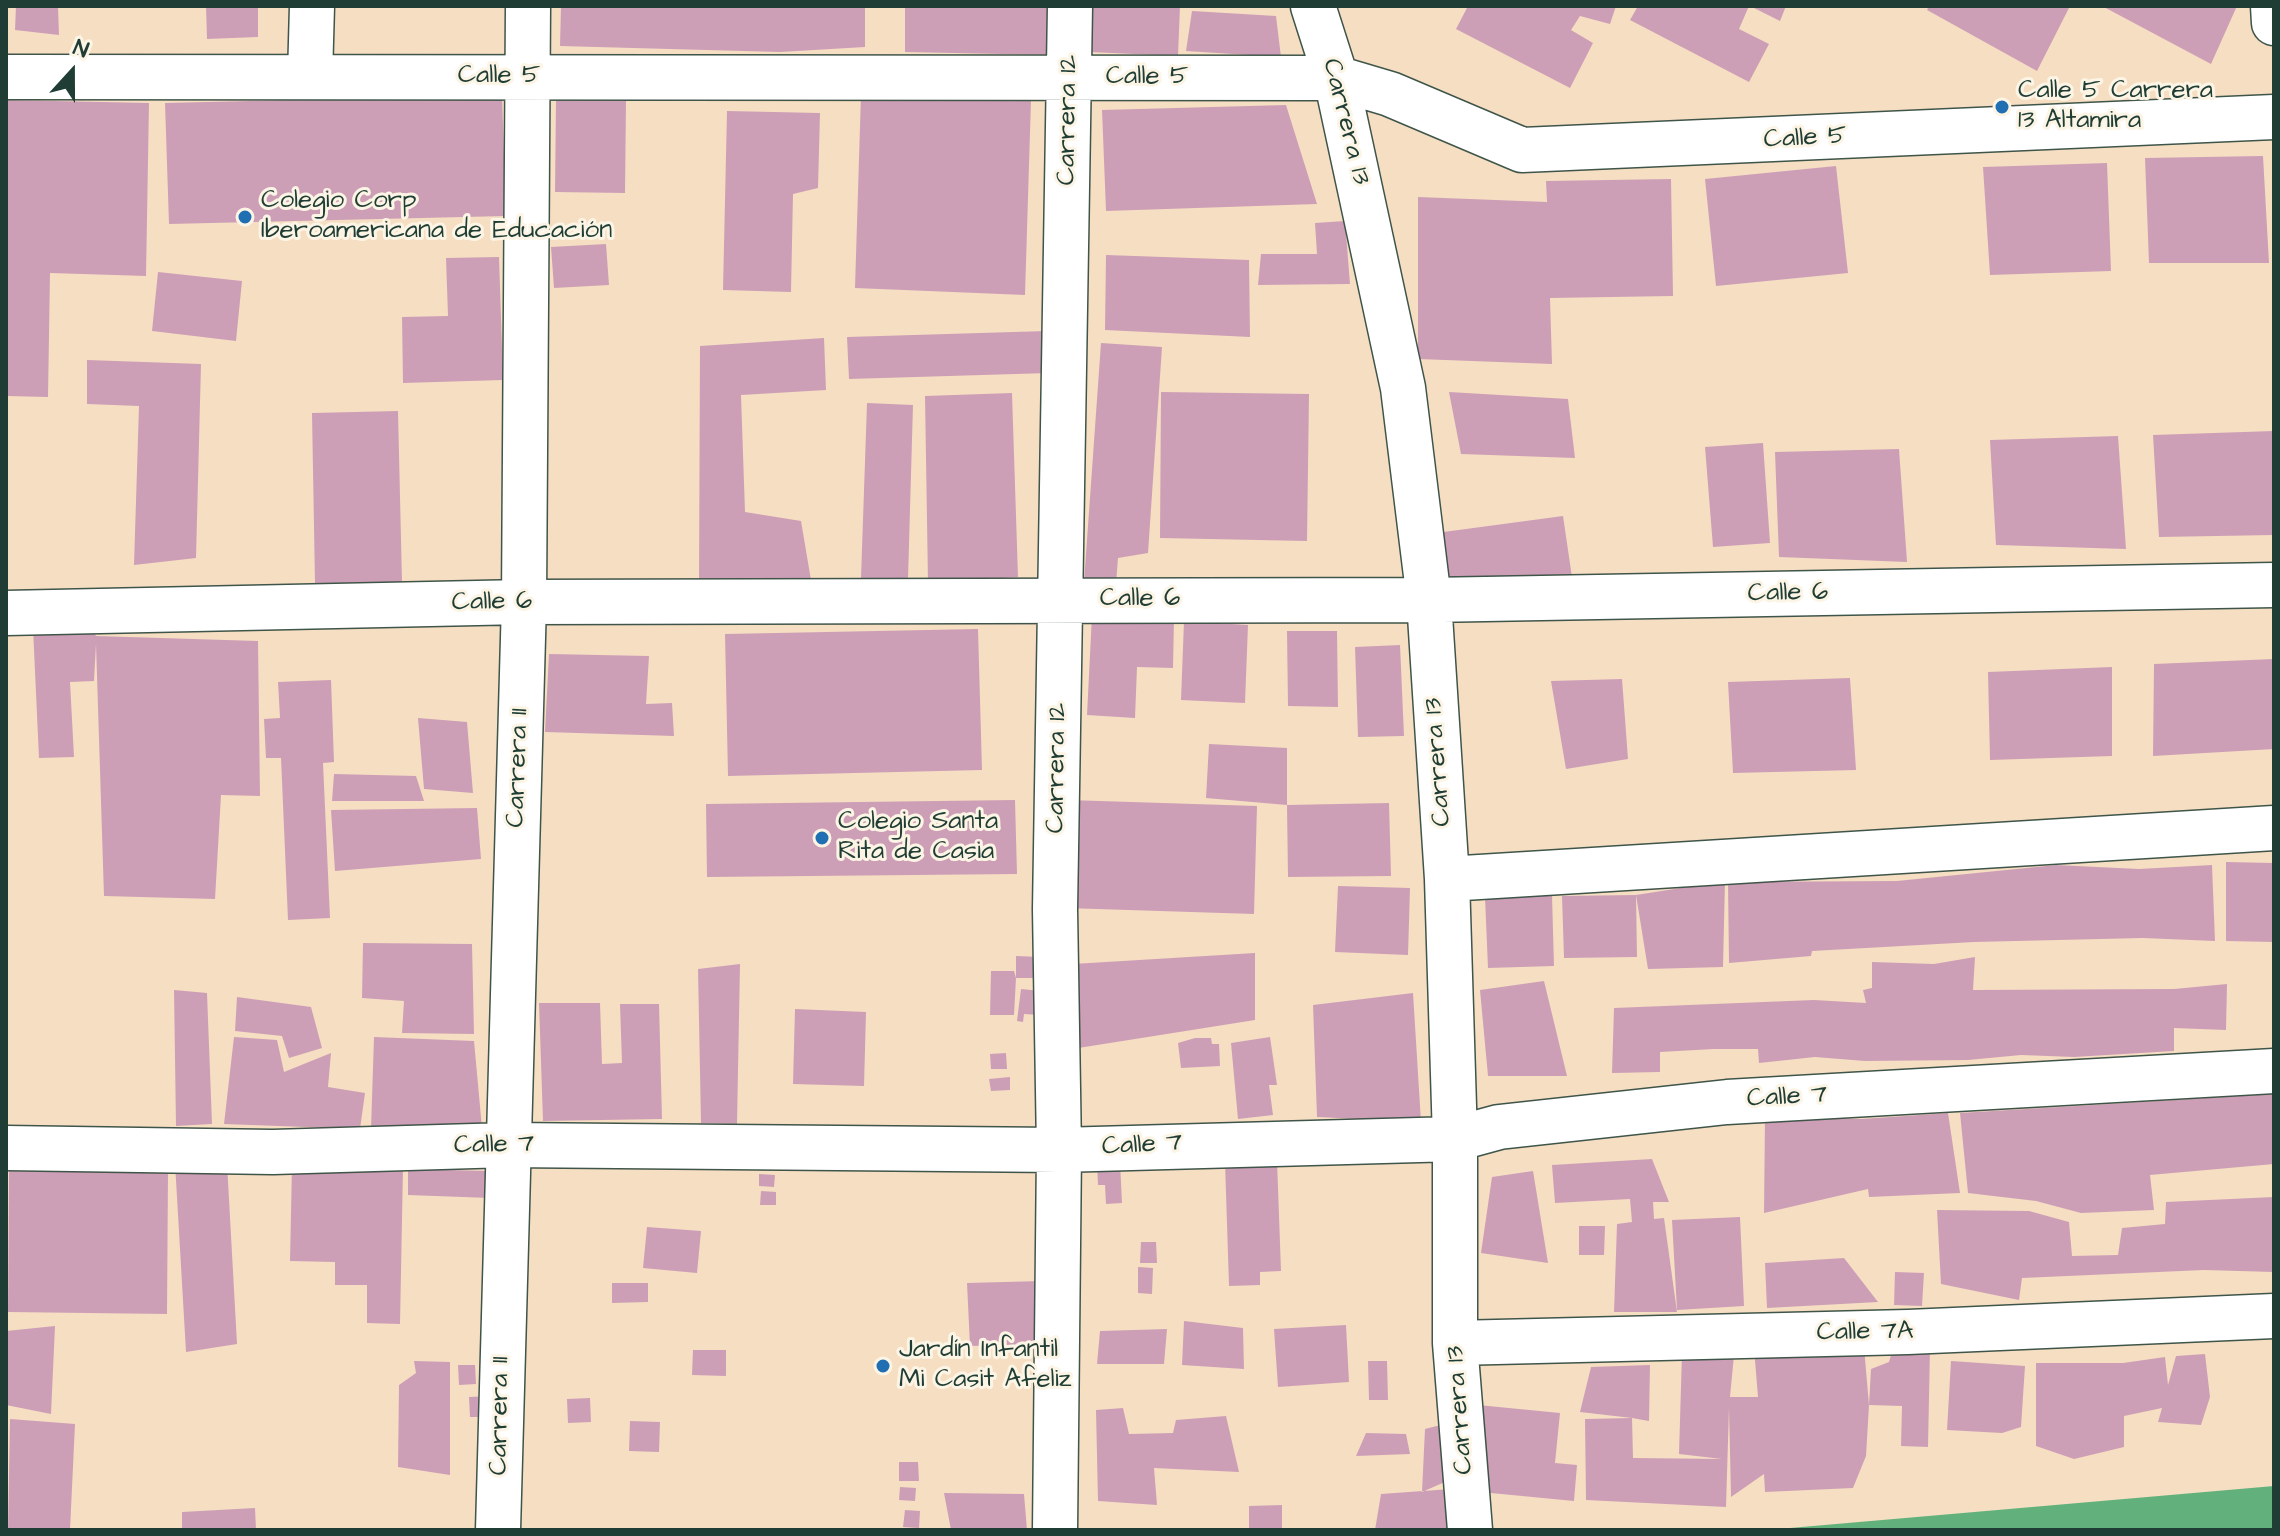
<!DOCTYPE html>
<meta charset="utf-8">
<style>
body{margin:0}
#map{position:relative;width:2280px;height:1536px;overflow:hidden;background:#f6dec3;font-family:"Architects Daughter",sans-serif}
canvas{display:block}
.frame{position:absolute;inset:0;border:8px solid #1f3d34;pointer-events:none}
.north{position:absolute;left:32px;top:32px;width:80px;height:80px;-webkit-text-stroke:6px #fcf5e5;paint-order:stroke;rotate:21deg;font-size:22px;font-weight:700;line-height:32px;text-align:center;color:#1f3d34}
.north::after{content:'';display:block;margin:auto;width:28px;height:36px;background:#1f3d34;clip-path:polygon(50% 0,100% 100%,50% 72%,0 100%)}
</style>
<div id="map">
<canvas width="2280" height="1536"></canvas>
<div class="frame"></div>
<div class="north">N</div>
</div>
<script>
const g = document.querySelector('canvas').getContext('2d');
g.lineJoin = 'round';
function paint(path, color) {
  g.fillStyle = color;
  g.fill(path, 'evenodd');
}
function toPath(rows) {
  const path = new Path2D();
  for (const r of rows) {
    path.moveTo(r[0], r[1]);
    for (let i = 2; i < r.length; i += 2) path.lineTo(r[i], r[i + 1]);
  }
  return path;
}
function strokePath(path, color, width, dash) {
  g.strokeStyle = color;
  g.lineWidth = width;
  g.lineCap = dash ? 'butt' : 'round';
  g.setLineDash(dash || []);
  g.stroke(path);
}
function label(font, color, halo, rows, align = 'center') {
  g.font = font + ' "Architects Daughter",sans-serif';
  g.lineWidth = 6;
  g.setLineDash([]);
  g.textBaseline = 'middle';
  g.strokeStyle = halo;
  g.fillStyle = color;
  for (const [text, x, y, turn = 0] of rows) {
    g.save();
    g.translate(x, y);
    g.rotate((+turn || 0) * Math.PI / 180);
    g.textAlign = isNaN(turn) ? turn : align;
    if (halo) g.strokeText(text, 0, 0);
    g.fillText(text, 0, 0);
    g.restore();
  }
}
const forest = toPath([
 [2274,1486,2274,1530,1767,1530]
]);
const building = toPath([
 [16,6,58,6,59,35,15,30],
 [206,6,258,6,258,37,207,39],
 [561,6,865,6,865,47,780,52,560,46],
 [905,6,1052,6,1051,55,905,52],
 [1092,6,1180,6,1178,56,1090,52],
 [1468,6,1616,6,1610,24,1580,16,1571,30,1593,43,1570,88,1456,29],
 [1638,6,1749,6,1739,29,1769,44,1749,82,1630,20],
 [1750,6,1786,6,1780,21],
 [1929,6,2070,6,2037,71,1927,10],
 [2102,6,2237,6,2211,64],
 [1192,11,1276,16,1281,57,1186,51],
 [861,94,1031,100,1025,295,855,288],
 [502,95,506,216,169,224,165,103],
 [7,100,149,103,146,276,50,273,48,397,6,396],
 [556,100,626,101,625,193,555,192],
 [1286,105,1317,204,1106,211,1102,110],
 [727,111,820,113,818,188,793,194,791,292,723,290],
 [2263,156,2269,263,2149,263,2145,158],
 [2107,163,2111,271,1990,275,1983,167],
 [1836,166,1848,273,1716,286,1705,179],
 [1671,179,1673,296,1550,298,1552,364,1418,359,1418,197,1547,202,1546,181],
 [1345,221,1350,284,1258,285,1261,254,1317,254,1315,223],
 [606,244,609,285,554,288,551,247],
 [1106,255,1249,260,1250,337,1105,330],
 [499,257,503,380,403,383,402,317,448,316,446,258],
 [158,272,242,281,236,341,152,331],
 [1047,331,1049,373,849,379,847,337],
 [824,338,826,390,741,395,745,512,801,521,812,586,699,582,700,346],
 [1101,343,1162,347,1148,553,1118,558,1116,584,1084,582],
 [87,360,201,364,196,558,134,565,139,406,87,404],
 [1161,392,1309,394,1307,541,1160,538],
 [1449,392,1568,399,1575,458,1461,454],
 [1012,393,1018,577,928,583,925,396],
 [867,403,913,405,908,579,861,578],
 [398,411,402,582,315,584,312,413],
 [2274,431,2274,535,2159,537,2153,435],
 [2118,436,2126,549,1996,545,1990,440],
 [1763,443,1770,543,1713,547,1705,447],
 [1899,449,1907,562,1779,557,1775,452],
 [1563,516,1573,584,1442,594,1436,533],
 [1092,615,1174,619,1173,668,1137,667,1135,718,1087,715],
 [1184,621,1248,625,1245,703,1181,700],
 [91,626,96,636,258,641,260,796,221,795,215,899,104,896,96,644,94,681,70,682,74,757,39,758,33,628],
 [978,629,982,770,728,776,725,634],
 [1287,631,1337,631,1338,707,1288,706],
 [1400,645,1404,736,1358,737,1355,647],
 [549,654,649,656,646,704,672,703,674,736,545,732],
 [2274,659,2274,749,2153,756,2154,664],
 [2112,667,2112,756,1990,760,1988,672],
 [1850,678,1856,770,1733,773,1728,682],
 [1622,679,1628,759,1566,769,1551,681],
 [331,680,334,762,323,763,330,918,288,920,281,758,266,758,264,719,280,718,278,682],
 [418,718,467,722,473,793,424,789],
 [1209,744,1287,748,1287,805,1206,798],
 [334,774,416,776,424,801,332,801],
 [1015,800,1017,874,707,877,706,804],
 [1068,800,1257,806,1254,914,1065,908],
 [1389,803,1391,876,1288,877,1287,805],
 [477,808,481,859,335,871,331,810],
 [2226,862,2274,863,2274,942,2226,941],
 [2056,865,2139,869,2212,865,2215,941,2143,938,1974,942,1812,951,1811,956,1729,963,1728,882,1897,881],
 [1725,881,1723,967,1648,969,1636,895],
 [1338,886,1410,888,1408,955,1335,952],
 [1552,895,1554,966,1488,968,1485,897],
 [1636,895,1637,957,1564,958,1562,896],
 [363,943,472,944,474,1034,402,1033,404,1001,362,998],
 [1255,953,1255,1020,1072,1049,1073,964],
 [1016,956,1040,957,1039,978,1016,978,1014,1015,990,1015,991,971,1014,971,1016,978],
 [1975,957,1973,990,2174,989,2227,984,2226,1030,2174,1028,2174,1051,2074,1057,2021,1055,1968,1060,1865,1061,1815,1057,1759,1063,1758,1049,1714,1049,1660,1052,1660,1072,1612,1073,1614,1008,1814,1000,1866,1003,1863,990,1872,988,1872,962,1934,964],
 [740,964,737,1124,701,1123,698,969],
 [1544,981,1567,1076,1488,1076,1480,990],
 [1021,989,1041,991,1039,1015,1024,1014,1023,1022,1017,1021],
 [174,990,207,993,212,1124,176,1126],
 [1413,993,1421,1122,1317,1117,1313,1005],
 [237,997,311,1007,322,1048,289,1058,282,1036,235,1031],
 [539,1003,600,1003,602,1064,622,1063,620,1004,659,1004,662,1119,543,1121],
 [795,1009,866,1012,864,1086,793,1084],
 [234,1037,277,1040,284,1072,331,1053,328,1087,365,1093,360,1129,224,1124],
 [374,1037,474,1041,482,1128,371,1129],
 [1270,1037,1277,1085,1269,1085,1273,1115,1238,1119,1231,1043],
 [1195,1038,1211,1038,1212,1044,1219,1044,1220,1066,1181,1068,1178,1043],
 [1006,1053,1007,1069,991,1069,990,1054],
 [1010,1077,1010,1090,991,1091,989,1079],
 [2274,1094,2274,1164,2150,1175,2154,1210,2081,1213,2036,1201,1968,1193,1960,1113],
 [1948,1113,1960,1193,1869,1197,1868,1189,1764,1213,1765,1117,1862,1119],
 [1652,1159,1669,1202,1653,1202,1654,1219,1664,1218,1677,1312,1614,1312,1617,1224,1632,1222,1630,1199,1555,1203,1552,1165],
 [1277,1160,1281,1271,1260,1272,1260,1285,1229,1286,1225,1162],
 [1120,1162,1122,1203,1106,1204,1105,1185,1098,1185,1097,1163],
 [175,1163,227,1163,237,1344,186,1352],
 [292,1165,403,1167,400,1324,367,1323,367,1285,335,1285,335,1262,290,1261],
 [408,1169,490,1171,490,1198,408,1195],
 [9,1171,168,1173,167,1314,8,1312],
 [1533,1171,1548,1263,1481,1253,1492,1177],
 [759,1174,775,1175,774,1187,759,1186],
 [761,1191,776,1192,776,1205,760,1205],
 [2274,1197,2274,1272,2204,1270,2022,1278,2019,1300,1941,1284,1937,1210,2029,1211,2069,1222,2072,1256,2118,1255,2122,1228,2165,1224,2166,1202],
 [1740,1217,1744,1306,1677,1310,1672,1220],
 [1579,1226,1605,1226,1604,1255,1579,1255],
 [647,1227,701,1231,697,1273,643,1268],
 [1141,1242,1156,1242,1157,1263,1140,1263],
 [1844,1258,1878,1302,1767,1308,1765,1263],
 [1138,1267,1153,1268,1152,1294,1138,1293],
 [1895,1272,1924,1273,1922,1306,1894,1305],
 [1042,1281,1044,1344,970,1346,967,1283],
 [612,1283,648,1283,648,1302,612,1303],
 [1184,1321,1243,1328,1244,1369,1182,1365],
 [1346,1325,1349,1382,1278,1387,1274,1329],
 [55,1326,51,1414,6,1405,6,1331],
 [1167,1329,1164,1364,1097,1364,1100,1331],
 [1864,1347,1869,1405,1871,1369,1889,1362,1893,1348,1930,1348,1928,1447,1901,1446,1902,1406,1869,1405,1866,1456,1853,1488,1765,1492,1764,1474,1731,1497,1729,1408,1726,1507,1586,1500,1585,1419,1632,1418,1580,1412,1591,1367,1650,1365,1649,1421,1632,1418,1633,1458,1722,1459,1679,1454,1682,1353,1734,1355,1730,1397,1758,1397,1754,1348],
 [693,1350,726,1350,726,1376,692,1375],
 [2205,1354,2210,1397,2201,1425,2158,1422,2162,1408,2124,1416,2124,1447,2074,1459,2036,1446,2036,1363,2123,1363,2165,1357,2168,1385,2176,1356],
 [414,1361,450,1362,450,1475,398,1467,399,1385,416,1373],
 [1368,1361,1387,1361,1388,1400,1369,1400],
 [1951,1361,2025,1366,2021,1427,2002,1433,1947,1430],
 [458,1365,475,1365,476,1384,459,1385],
 [492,1396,492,1417,470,1417,469,1397],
 [590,1398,591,1422,568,1423,567,1399],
 [1478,1405,1560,1413,1555,1463,1577,1465,1574,1501,1470,1491],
 [1123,1408,1129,1434,1173,1433,1176,1420,1226,1416,1239,1472,1154,1468,1157,1505,1098,1501,1096,1410],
 [10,1419,75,1424,70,1530,8,1530],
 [630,1421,660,1422,659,1452,629,1451],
 [1456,1421,1454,1478,1422,1492,1425,1429],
 [1366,1433,1406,1434,1410,1454,1356,1456],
 [899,1462,918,1462,919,1481,899,1481],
 [900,1487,916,1488,915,1501,899,1500],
 [1451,1489,1455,1530,1375,1530,1381,1494],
 [944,1493,1024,1494,1027,1530,951,1530],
 [1282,1505,1282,1529,1249,1530,1249,1506],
 [255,1508,256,1530,182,1530,182,1512],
 [905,1510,920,1511,919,1528,903,1527]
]);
const minor = toPath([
 [1313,6,1336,78,1403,388,1429,600,1447,879,1455,1139,1455,1343,1470,1530],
 [2273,6,2274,23],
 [6,77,1336,78,1390,94,1522,150,2274,117],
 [310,77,312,6],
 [6,613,524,602,1429,600,2274,585],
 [1447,879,2274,828],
 [6,1148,273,1152,508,1145,1059,1150,1455,1139,1499,1127,1727,1102,2274,1071],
 [1455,1343,1908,1332,2274,1316],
 [498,1530,524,602,528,6],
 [1055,1530,1059,1150,1055,909,1070,6]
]);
const markers = [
 [2002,107,8,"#1f6fb2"],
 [245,217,8,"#1f6fb2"],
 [822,838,8,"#1f6fb2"],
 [883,1366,8,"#1f6fb2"]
];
const streetNames = [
 ["Calle 5",499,77],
 ["Calle 5",1147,78],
 ["Carrera 12",1069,120,-89],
 ["Carrera 13",1345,122,76],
 ["Calle 5",1805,139,-3],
 ["Calle 6",1788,594,-1],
 ["Calle 6",1140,600],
 ["Calle 6",492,603,-1],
 ["Carrera 13",1439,762,-94],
 ["Carrera 11",519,768,-88],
 ["Carrera 12",1058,768,-89],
 ["Calle 7",1787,1098,-3],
 ["Calle 7",494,1146,-1],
 ["Calle 7",1142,1146,-3],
 ["Calle 7A",1865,1333,-1],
 ["Carrera 13",1461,1410,-94],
 ["Carrera 11",501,1416,-89]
];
const poiNames = [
 ["Calle 5 Carrera",2018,92],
 ["13 Altamira",2018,122],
 ["Colegio Corp",261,202],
 ["Iberoamericana de Educación",261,232],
 ["Colegio Santa",838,823],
 ["Rita de Casia",838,853],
 ["Jardín Infantil",899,1351],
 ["Mi Casit Afeliz",899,1381]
];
paint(forest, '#62b17c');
paint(building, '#cd9fb6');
strokePath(minor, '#3f5549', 47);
strokePath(minor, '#fff', 44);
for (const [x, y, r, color] of markers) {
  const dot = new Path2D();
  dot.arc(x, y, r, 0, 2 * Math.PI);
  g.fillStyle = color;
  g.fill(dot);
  strokePath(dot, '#fcf5e5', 3);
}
label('26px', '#1f3d34', '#fcf5e5', streetNames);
label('26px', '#1f3d34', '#fcf5e5', poiNames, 'left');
</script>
